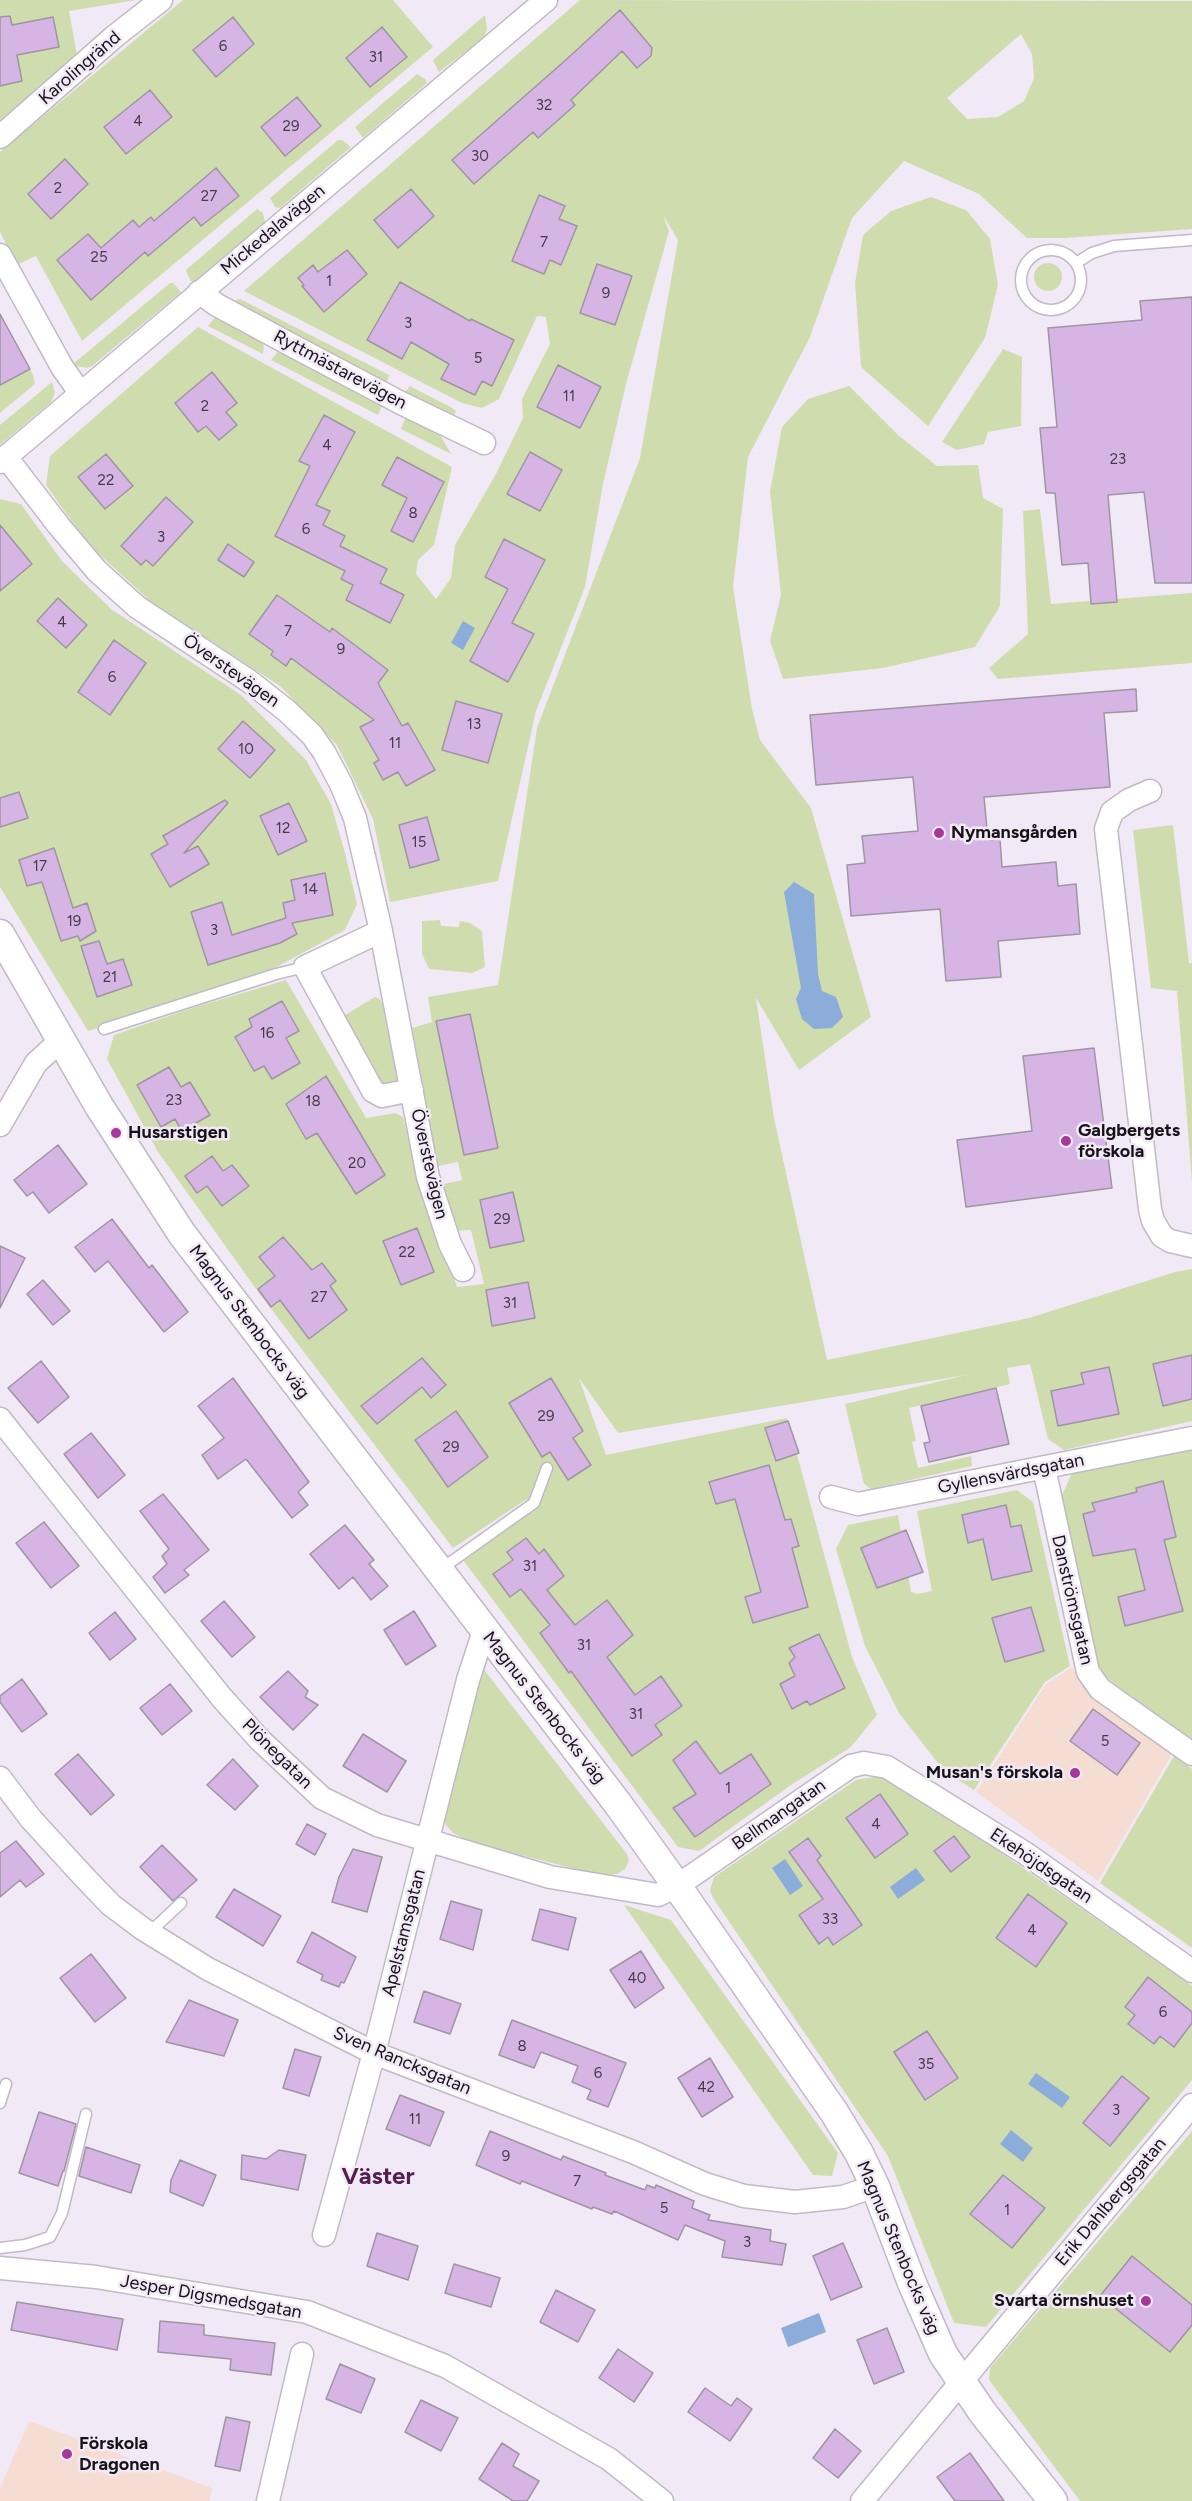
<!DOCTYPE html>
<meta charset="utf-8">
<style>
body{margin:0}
canvas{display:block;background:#f2e9f7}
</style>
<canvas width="1192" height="2501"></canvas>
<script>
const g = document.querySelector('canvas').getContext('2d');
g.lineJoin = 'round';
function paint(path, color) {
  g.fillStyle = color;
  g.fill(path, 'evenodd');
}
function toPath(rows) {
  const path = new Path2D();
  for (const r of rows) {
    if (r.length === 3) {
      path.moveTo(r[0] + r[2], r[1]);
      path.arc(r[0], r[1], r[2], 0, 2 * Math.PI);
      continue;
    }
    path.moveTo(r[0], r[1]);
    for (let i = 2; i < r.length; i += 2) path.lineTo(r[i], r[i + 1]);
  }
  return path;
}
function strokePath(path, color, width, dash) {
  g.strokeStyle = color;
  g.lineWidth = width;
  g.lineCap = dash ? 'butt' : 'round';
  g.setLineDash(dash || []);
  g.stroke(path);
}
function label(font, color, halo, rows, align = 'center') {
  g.font = font + ' Figtree,sans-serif';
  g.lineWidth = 5;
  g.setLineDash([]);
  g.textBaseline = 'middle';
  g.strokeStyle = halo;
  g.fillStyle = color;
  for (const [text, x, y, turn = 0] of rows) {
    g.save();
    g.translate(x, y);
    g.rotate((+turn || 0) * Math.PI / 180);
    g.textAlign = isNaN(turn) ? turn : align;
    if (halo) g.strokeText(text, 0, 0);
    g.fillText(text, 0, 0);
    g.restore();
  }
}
const education = toPath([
 [1072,1667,1088,1693,1172,1754,1098,1881,976,1792,1046,1684],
 [29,2421,212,2488,210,2501,0,2501,0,2488]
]);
const green = toPath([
 [0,0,136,0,69,11,77,55,0,120],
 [183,0,393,0,433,47,82,341,36,256,17,265,0,232,0,152],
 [580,0,1192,1,1192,229,1065,238,1027,238,979,194,904,161,852,218,810,337,748,457,733,587,752,709,760,740,811,808,871,1017,799,1070,756,998,774,1118,827,1360,1029,1318,1175,1272,1192,1269,1192,1421,1064,1450,1048,1439,1030,1364,1007,1368,1010,1384,909,1408,916,1441,912,1442,918,1468,971,1456,972,1466,871,1489,864,1484,845,1404,966,1375,618,1433,579,1378,606,1455,787,1418,852,1657,877,1715,851,1747,791,1785,699,1851,678,1847,463,1560,533,1509,527,1499,453,1548,259,1293,158,1152,107,1059,114,1035,192,1008,286,980,366,1118,395,1113,403,1117,417,1175,457,1287,484,1284,471,1230,451,1231,440,1185,462,1180,458,1162,438,1166,412,1028,432,1022,428,997,498,985,537,728,640,458,678,240,663,215,669,231,626,384,603,484,585,587,536,711,498,881,390,902,373,819,337,745,280,686,150,601,87,543,46,485,50,456,198,327,452,467,434,545,418,560,416,574,436,599,451,578,455,545,496,474,523,418,522,399,550,344,546,317,537,316,499,399,482,408,462,403,244,291],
 [1021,34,1032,54,1034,78,1024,101,998,117,967,119,947,98],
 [485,15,487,30,483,38,439,72,433,60],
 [417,74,425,79,427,83,363,138,355,127],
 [338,140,342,140,351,147,280,208,275,207,270,198],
 [931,197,966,210,990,239,998,285,985,338,928,426,861,367,855,283,863,235,891,211],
 [257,209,263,213,265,222,199,278,193,282,190,280,186,270],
 [1048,277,14],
 [170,283,173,283,181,292,174,298,92,366,87,368,72,365],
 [240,299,389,375,386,385,230,302],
 [0,313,33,375,35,384,0,413],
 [216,316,264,342,263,354,208,326],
 [280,349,383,404,378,415,271,360],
 [1003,349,1022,357,1021,426,988,432,984,444,957,450,942,442],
 [52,382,55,393,51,402,0,445,0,425],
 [410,386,454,409,456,411,453,418,402,396],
 [849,386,898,435,937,466,978,465,983,498,1003,509,1000,606,975,647,883,668,783,679,770,641,781,595,770,491,782,427,808,399],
 [406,416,439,433,451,454,401,429],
 [0,499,21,504,62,561,111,609,241,695,306,760,331,804,345,853,357,904,345,930,258,977,88,1031,0,887],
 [1040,509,1051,604,1192,593,1192,663,998,679,989,668,1028,634,1023,511],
 [1173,825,1189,963,1192,963,1192,1183,1177,991,1151,988,1133,830],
 [440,920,441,926,459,927,460,921,470,923,482,931,485,967,472,973,429,969,422,954,422,921],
 [375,997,381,1000,398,1065,398,1078,394,1084,381,1084,342,1017],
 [1192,1447,1192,1741,1100,1673,1062,1495,1072,1473],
 [1017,1490,1033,1502,1070,1666,1045,1682,974,1790,944,1771,899,1713,865,1646,836,1549,848,1525,898,1515,911,1592,918,1594,932,1591,917,1511],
 [482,1667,627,1854,629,1861,625,1869,617,1874,603,1876,474,1843,453,1833,446,1825,444,1817],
 [1174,1756,1192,1769,1192,1948,1100,1883],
 [881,1776,993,1847,1192,1986,1192,2080,986,2327,954,2323,888,2156,713,1898,710,1890,714,1877,856,1780],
 [624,1905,671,1920,838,2153,832,2176,813,2175],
 [1192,2131,1192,2501,1080,2501,989,2380,990,2368]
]);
const water = toPath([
 [463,621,475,628,463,650,451,643],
 [794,882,814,894,818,974,822,991,836,997,843,1017,832,1028,814,1029,802,1019,796,999,801,988,784,892],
 [785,1859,803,1886,790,1895,772,1868],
 [916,1868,925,1880,898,1899,890,1887],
 [1036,2073,1070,2097,1062,2108,1028,2084],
 [1011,2130,1033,2148,1023,2162,1000,2144],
 [819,2313,826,2332,788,2347,781,2328]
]);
const building = toPath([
 [620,10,652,48,651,56,637,68,622,51,571,100,575,105,538,138,533,132,474,184,452,160,568,58,620,10],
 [10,16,12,25,53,17,59,47,17,55,22,81,0,86,0,17,10,16],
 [233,17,254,44,216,77,193,50,233,17],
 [382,27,407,57,370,87,346,58,382,27],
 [150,90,172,117,126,154,104,127,150,90],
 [297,97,321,126,285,156,261,127,297,97],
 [65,159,88,184,51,219,28,194,65,159],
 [216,168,239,196,201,226,194,217,148,256,145,252,91,300,57,260,88,234,101,248,133,220,139,227,151,217,154,221,216,168],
 [411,189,434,216,398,248,374,220,411,189],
 [539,195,565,206,559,219,577,226,561,265,550,260,544,274,512,261,539,195],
 [347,250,367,274,324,312,302,286,304,285,298,278,313,265,318,272,347,250],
 [597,264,632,276,615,325,580,313,597,264],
 [400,282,470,321,471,319,514,340,492,386,482,381,475,395,441,379,449,364,411,342,402,359,367,340,400,282],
 [1192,297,1192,583,1155,583,1144,492,1108,495,1117,602,1091,604,1088,563,1062,565,1055,493,1046,493,1040,428,1057,427,1048,328,1142,320,1140,301,1192,297],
 [0,314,30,369,0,385,0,314],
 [558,365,601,387,580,428,537,407,558,365],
 [212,372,237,403,226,412,237,425,219,440,206,426,198,432,175,403,212,372],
 [324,415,355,432,316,505,330,511,323,525,345,536,340,546,387,569,380,583,404,595,390,623,346,600,353,585,341,579,345,571,275,536,310,466,299,461,324,415],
 [530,452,562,470,540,511,507,494,530,452],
 [106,454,133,486,105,509,78,477,106,454],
 [397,457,444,482,413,542,391,531,407,498,382,485,397,457],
 [166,497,193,522,153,566,146,560,141,565,121,546,166,497],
 [0,525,32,564,0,591,0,525],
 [504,539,545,560,512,623,534,634,508,682,470,661,508,589,485,577,504,539],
 [228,544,254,562,244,577,218,560,228,544],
 [277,595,330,632,332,628,388,670,378,683,402,726,408,723,435,770,406,786,398,772,383,780,374,763,379,760,360,727,374,720,291,658,286,666,271,655,273,651,249,634,277,595],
 [58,598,87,625,66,648,37,621,58,598],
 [114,640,146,663,110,715,78,692,114,640],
 [1136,689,1137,711,1104,713,1110,787,984,797,988,840,1000,840,1002,867,1056,862,1058,886,1076,884,1080,934,998,941,1001,977,946,981,940,909,851,916,847,865,865,863,862,836,918,831,913,777,816,785,810,715,1136,689],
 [456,701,502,714,488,763,442,750,456,701],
 [243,721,275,750,250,778,218,749,243,721],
 [19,792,28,818,0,827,0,798,19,792],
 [225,800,228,803,184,853,198,846,209,864,170,887,151,854,168,844,163,836,225,800],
 [289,803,307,841,278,855,260,816,289,803],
 [427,817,439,860,410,868,399,825,427,817],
 [54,848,73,908,87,903,96,931,80,941,78,936,61,941,42,882,27,886,19,860,54,848],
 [325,873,333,915,292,923,297,934,280,943,208,965,191,912,222,902,232,935,286,918,283,903,295,900,291,880,325,873],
 [99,941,107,964,123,959,132,985,97,997,81,946,99,941],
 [282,1001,299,1031,286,1038,300,1063,272,1079,264,1066,254,1071,235,1037,252,1027,249,1019,282,1001],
 [470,1014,498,1148,464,1155,436,1021,470,1014],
 [1094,1048,1112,1188,966,1207,957,1140,1032,1131,1023,1056,1094,1048],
 [169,1067,181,1087,190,1082,210,1115,182,1131,175,1119,161,1127,137,1085,169,1067],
 [326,1076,385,1175,356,1194,317,1133,306,1139,286,1104,326,1076],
 [58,1145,87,1184,49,1213,33,1192,27,1196,14,1180,58,1145],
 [212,1156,223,1171,232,1165,249,1186,222,1206,207,1186,197,1193,185,1176,212,1156],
 [513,1192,524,1241,490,1248,480,1200,513,1192],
 [112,1219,149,1268,152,1265,188,1312,164,1332,108,1261,95,1272,75,1247,112,1219],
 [417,1228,434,1272,401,1285,383,1241,417,1228],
 [283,1237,312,1270,322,1263,336,1281,330,1286,347,1310,309,1339,280,1300,271,1307,258,1289,275,1276,259,1257,283,1237],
 [0,1246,25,1258,0,1308,0,1246],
 [43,1280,70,1311,53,1325,27,1294,43,1280],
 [528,1282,535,1318,492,1326,486,1290,528,1282],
 [1192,1355,1192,1399,1163,1406,1153,1364,1192,1355],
 [422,1358,446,1385,431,1398,422,1387,377,1424,361,1406,422,1358],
 [41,1361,69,1397,38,1423,8,1388,41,1361],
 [1109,1367,1119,1414,1058,1426,1051,1391,1084,1384,1081,1373,1109,1367],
 [233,1378,309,1482,298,1492,308,1505,292,1518,246,1459,218,1479,202,1455,224,1438,198,1406,233,1378],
 [551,1378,583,1431,573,1438,591,1465,568,1480,550,1452,542,1457,509,1403,551,1378],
 [996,1388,1009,1444,929,1462,924,1443,930,1442,921,1406,996,1388],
 [456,1411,488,1457,448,1487,415,1440,456,1411],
 [788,1421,799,1453,776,1461,765,1428,788,1421],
 [91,1433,125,1475,98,1498,64,1454,91,1433],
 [769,1465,785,1520,791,1519,799,1546,792,1548,808,1607,753,1623,745,1597,761,1592,735,1499,716,1504,709,1482,769,1465],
 [1163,1481,1176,1537,1164,1540,1183,1611,1125,1626,1118,1597,1145,1590,1135,1549,1093,1556,1083,1514,1095,1511,1092,1503,1137,1492,1136,1488,1163,1481],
 [163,1494,209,1550,184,1570,189,1575,165,1593,153,1577,167,1564,162,1556,169,1549,140,1511,163,1494],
 [1006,1505,1011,1527,1021,1525,1032,1571,992,1580,983,1539,968,1543,962,1515,1006,1505],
 [44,1522,79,1566,51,1588,16,1543,44,1522],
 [345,1525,374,1560,369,1564,388,1586,371,1600,353,1577,339,1589,310,1554,345,1525],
 [906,1530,923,1572,877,1588,861,1548,906,1530],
 [526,1538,539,1554,544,1549,564,1576,547,1590,575,1625,607,1600,633,1635,607,1657,635,1695,661,1676,682,1706,655,1725,662,1735,632,1756,571,1671,569,1673,540,1633,550,1625,521,1589,510,1597,493,1574,513,1560,507,1552,526,1538],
 [224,1601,255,1637,232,1657,201,1621,224,1601],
 [1031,1607,1044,1651,1005,1662,992,1618,1031,1607],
 [414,1611,436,1646,406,1665,384,1630,414,1611],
 [115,1612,136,1639,110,1660,89,1633,115,1612],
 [819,1634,845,1688,810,1705,807,1701,792,1709,780,1684,795,1676,789,1663,795,1657,789,1648,819,1634],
 [288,1671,308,1691,305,1697,318,1705,293,1730,260,1697,288,1671],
 [22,1679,47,1714,22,1732,0,1702,0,1696,22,1679],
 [170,1684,192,1711,162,1735,140,1708,170,1684],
 [1093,1709,1140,1743,1117,1775,1070,1741,1093,1709],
 [363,1734,406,1761,387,1792,343,1766,363,1734],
 [696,1741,720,1774,751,1754,771,1784,695,1837,673,1808,696,1794,673,1760,696,1741],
 [78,1754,114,1795,91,1815,55,1774,78,1754],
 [233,1759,258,1786,235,1810,207,1785,233,1759],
 [880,1794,908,1834,875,1858,846,1818,880,1794],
 [307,1824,326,1834,315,1855,296,1844,307,1824],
 [954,1836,970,1857,951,1872,934,1851,954,1836],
 [808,1838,821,1856,817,1860,862,1925,833,1945,828,1937,819,1944,799,1915,823,1899,789,1852,808,1838],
 [16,1841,44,1874,26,1887,20,1880,0,1897,0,1853,16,1841],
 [162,1845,197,1880,173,1901,140,1867,162,1845],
 [353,1849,382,1857,367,1912,332,1902,339,1877,353,1849],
 [234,1889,281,1916,263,1946,216,1917,234,1889],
 [1028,1894,1067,1923,1036,1967,996,1938,1028,1894],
 [451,1901,482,1910,473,1950,440,1939,451,1901],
 [540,1909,576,1918,568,1950,532,1940,540,1909],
 [312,1932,356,1957,344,1983,341,1982,339,1987,321,1980,323,1975,297,1962,312,1932],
 [641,1951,664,1988,635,2008,610,1970,641,1951],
 [91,1954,126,1998,95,2022,60,1978,91,1954],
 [1148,1977,1192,2012,1192,2023,1174,2047,1160,2036,1154,2044,1128,2024,1135,2015,1125,2007,1148,1977],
 [424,1991,461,2004,450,2034,414,2022,424,1991],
 [189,2000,238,2020,224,2056,166,2042,189,2000],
 [512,2020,626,2063,608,2107,587,2099,591,2090,572,2082,578,2066,541,2052,534,2068,499,2055,512,2020],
 [927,2031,958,2078,925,2100,894,2052,927,2031],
 [295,2049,321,2057,309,2096,283,2088,295,2049],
 [710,2058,733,2097,702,2117,678,2078,710,2058],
 [1122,2076,1149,2098,1110,2146,1083,2123,1122,2076],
 [400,2095,444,2112,430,2146,386,2129,400,2095],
 [39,2112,76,2124,64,2171,63,2171,58,2186,19,2173,39,2112],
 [490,2131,561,2160,563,2156,606,2173,605,2175,645,2190,647,2185,655,2188,656,2185,694,2201,692,2208,710,2215,708,2220,771,2230,770,2241,786,2244,782,2265,722,2257,725,2241,685,2225,678,2240,614,2211,612,2214,593,2207,592,2209,522,2181,520,2184,476,2165,490,2131],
 [86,2147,140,2165,131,2193,79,2176,86,2147],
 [279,2150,306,2155,298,2190,241,2179,242,2155,266,2159,279,2150],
 [180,2160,216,2175,203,2206,170,2192,171,2180,180,2160],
 [1003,2175,1045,2208,1012,2248,970,2214,1003,2175],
 [377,2233,418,2246,408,2280,367,2266,377,2233],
 [843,2243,862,2287,831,2300,813,2256,843,2243],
 [1132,2256,1192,2305,1192,2325,1170,2352,1100,2296,1132,2256],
 [454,2264,500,2278,491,2307,445,2293,454,2264],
 [556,2290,595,2310,578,2342,540,2322,556,2290],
 [17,2302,123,2319,117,2350,11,2330,17,2302],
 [160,2321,204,2325,204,2335,275,2343,271,2375,230,2370,231,2359,158,2352,160,2321],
 [887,2328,904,2372,874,2384,857,2340,887,2328],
 [618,2349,653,2373,634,2402,599,2378,618,2349],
 [340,2364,375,2379,361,2413,326,2399,340,2364],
 [705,2388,731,2406,737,2398,752,2409,730,2441,688,2412,705,2388],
 [421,2400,458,2418,441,2451,405,2432,421,2400],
 [226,2417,250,2422,240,2471,215,2466,226,2417],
 [835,2429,861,2451,838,2478,813,2458,835,2429],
 [502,2443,519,2454,513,2466,539,2481,527,2501,513,2501,479,2479,502,2443],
 [970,2453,1004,2501,955,2501,937,2477,970,2453]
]);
const service = toPath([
 [1051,280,30],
 [1076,263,1092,253,1114,246,1192,240],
 [104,1029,276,974,305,967],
 [441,1569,534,1503,547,1468],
 [149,1933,181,1903],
 [0,2103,6,2084],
 [0,2248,25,2245,50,2237,62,2213,86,2114]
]);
const minor = toPath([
 [0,137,115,36,161,0],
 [0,255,62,367,81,394],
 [199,292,217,305,295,347,401,403,484,443],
 [6,457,59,526,97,571,137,607,249,681,287,711,312,735,324,752,341,784,355,818,381,931,428,1177,450,1244,463,1270],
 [0,462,546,0],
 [1150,791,1129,800,1112,812,1106,829,1150,1209,1153,1221,1162,1236,1170,1241,1192,1246],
 [381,931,305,967,373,1091,382,1096,412,1090],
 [0,1125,36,1063,60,1041],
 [0,1419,222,1698,260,1740,322,1798,377,1825,550,1877,658,1895,677,1886,851,1766,864,1763,887,1767,1025,1853,1192,1971],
 [1044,1468,1088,1672,1100,1689,1192,1754],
 [831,1497,858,1504,1192,1438],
 [0,1778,31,1819,85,1878,111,1905,143,1929,208,1969,374,2053,633,2152,705,2184,744,2196,795,2202,843,2197,875,2186],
 [324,2235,374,2053,468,1680,484,1631],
 [0,2268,96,2277,307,2312,445,2366,609,2459,662,2501],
 [268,2501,302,2354],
 [862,2501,1192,2105]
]);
const tertiary = toPath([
 [0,934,99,1106,182,1234,618,1804,677,1886,834,2112,859,2153,875,2186,912,2283,943,2354,983,2413,1053,2501]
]);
const markers = [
 [939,833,6,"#a4399a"],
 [116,1133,6,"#a4399a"],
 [1066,1141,6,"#a4399a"],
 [1075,1773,6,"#a4399a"],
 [1146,2301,6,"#a4399a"],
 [67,2454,6,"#a4399a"]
];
const numberNames = [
 ["6",223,47],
 ["31",376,58],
 ["32",544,106],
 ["4",138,122],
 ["29",291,127],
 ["30",480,157],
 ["2",58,189],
 ["27",209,197],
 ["7",544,243],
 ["25",99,258],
 ["1",329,282],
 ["9",606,294],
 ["3",408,324],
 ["5",478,359],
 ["11",569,397],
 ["2",205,407],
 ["4",327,446],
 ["23",1118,460],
 ["22",106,481],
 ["8",413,514],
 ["6",306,530],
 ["3",161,538],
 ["4",62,623],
 ["7",288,632],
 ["9",341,650],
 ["6",112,678],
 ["13",474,725],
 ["11",395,744],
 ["10",246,750],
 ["12",283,829],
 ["15",419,843],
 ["17",40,867],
 ["14",310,890],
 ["19",74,922],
 ["3",214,931],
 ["21",110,978],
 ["16",267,1034],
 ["23",174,1101],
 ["18",313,1102],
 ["20",357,1164],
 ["29",502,1220],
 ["22",407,1253],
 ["27",319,1298],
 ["31",510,1304],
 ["29",546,1417],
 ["29",451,1448],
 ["31",530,1567],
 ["31",584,1646],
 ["31",636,1715],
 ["5",1105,1742],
 ["1",728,1789],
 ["4",876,1825],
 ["33",830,1920],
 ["4",1032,1931],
 ["40",637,1979],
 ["6",1163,2013],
 ["8",522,2047],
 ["35",926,2065],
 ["6",598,2074],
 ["42",706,2088],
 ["3",1116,2111],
 ["11",415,2120],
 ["9",506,2157],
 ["7",577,2182],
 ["5",664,2209],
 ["1",1007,2211],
 ["3",747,2243]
];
const streetNames = [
 ["Karolingränd",80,68,-41],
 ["Mickedalavägen",273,230,-40],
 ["Ryttmästarevägen",340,370,28],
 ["Överstevägen",231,671,35],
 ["Överstevägen",429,1164,77],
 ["Magnus Stenbocks väg",249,1322,53],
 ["Gyllensvärdsgatan",1011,1474,-11],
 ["Danströmsgatan",1072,1600,77],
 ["Magnus Stenbocks väg",544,1708,52],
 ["Plönegatan",277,1754,45],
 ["Bellmangatan",779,1815,-35],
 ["Ekehöjdsgatan",1041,1866,34],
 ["Apelstamsgatan",404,1933,-76],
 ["Sven Rancksgatan",402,2061,23],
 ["Erik Dahlbergsgatan",1111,2202,-50],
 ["Magnus Stenbocks väg",898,2248,67],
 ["Jesper Digsmedsgatan",211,2297,10]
];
const poiNames = [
 ["Nymansgården",951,833],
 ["Galgbergets",1078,1131],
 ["förskola",1078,1152],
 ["Husarstigen",128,1133],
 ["Musan's förskola",1063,1773,"right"],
 ["Svarta örnshuset",1134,2301,"right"],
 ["Förskola",79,2444],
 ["Dragonen",79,2465]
];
const districtNames = [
 ["Väster",378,2177]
];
paint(education, '#f6ddd4');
paint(green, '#cfddae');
paint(water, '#8cacda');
paint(building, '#d6b5e5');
strokePath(building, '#9e95a2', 1.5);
strokePath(service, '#c2b9c6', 13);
strokePath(minor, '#c2b9c6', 25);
strokePath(tertiary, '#c2b9c6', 31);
strokePath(service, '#fff', 10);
strokePath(minor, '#fff', 22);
strokePath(tertiary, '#fff', 28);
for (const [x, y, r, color] of markers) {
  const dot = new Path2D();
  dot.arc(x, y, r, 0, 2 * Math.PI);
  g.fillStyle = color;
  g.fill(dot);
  strokePath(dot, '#f2e9f7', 2);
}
label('15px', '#463b4a', null, numberNames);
label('18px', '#161217', '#f2e9f7', streetNames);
label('bold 18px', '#161217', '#f2e9f7', poiNames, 'left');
label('bold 24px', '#54204f', '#f2e9f7', districtNames);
</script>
